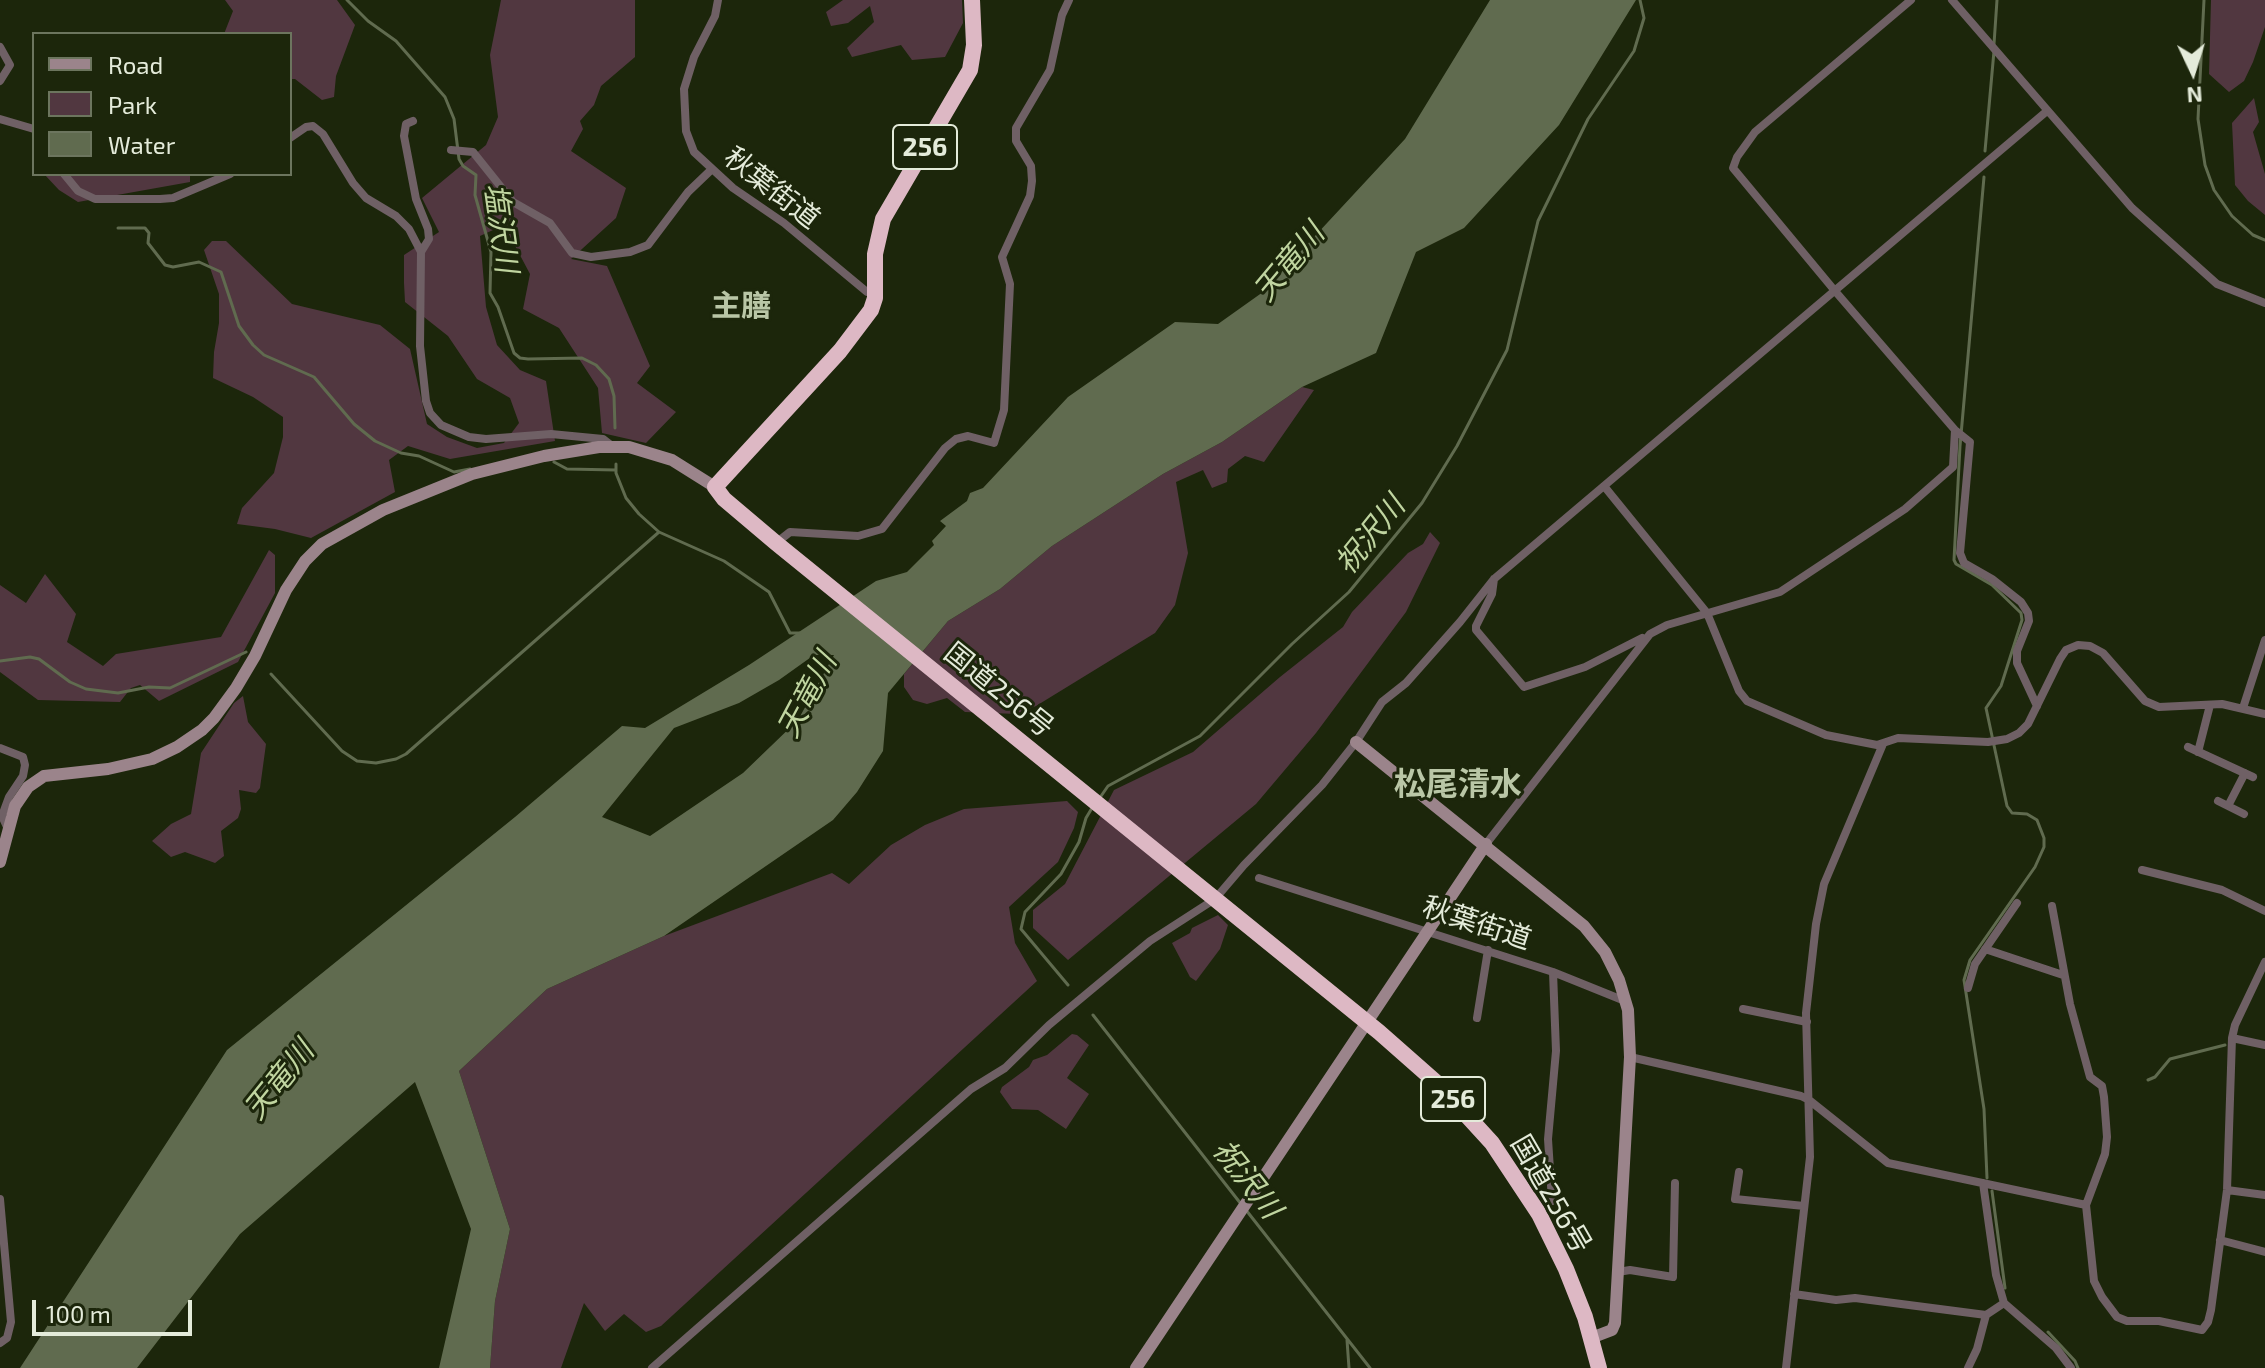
<!DOCTYPE html>
<meta charset="utf-8">
<style>
body{margin:0}
#map{position:relative;width:2265px;height:1368px;overflow:hidden;background:#1c260b;font-family:"Exo 2",sans-serif}
canvas{display:block}
.legend{position:absolute;left:32px;top:32px;width:260px;height:144px;box-sizing:border-box;background:#1c260b;border:2px solid #6c755e;margin:0;padding:10px 14px;list-style:none;font-size:24px;color:#e4ebda}
.legend li{display:flex;align-items:center;gap:16px;height:40px}
.legend b{width:40px;border:2px solid #6c755e}
.north{position:absolute;left:2153px;top:32px;width:80px;height:80px;-webkit-text-stroke:6px #1c260b;paint-order:stroke;rotate:176deg;font-size:22px;font-weight:700;line-height:32px;text-align:center;color:#e4ebda}
.north::after{content:'';display:block;margin:auto;width:28px;height:36px;background:#e4ebda;clip-path:polygon(50% 0,100% 100%,50% 72%,0 100%)}
.scale{position:absolute;left:32px;top:1300px;width:160px;height:36px;box-sizing:border-box;border:4px solid #e4ebda;border-top:0;padding-left:10px;font-size:24px;line-height:28px;white-space:nowrap;color:#e4ebda;-webkit-text-stroke:6px #1c260b;paint-order:stroke}
</style>
<div id="map">
<canvas width="2265" height="1368"></canvas>
<ul class="legend">
<li><b style="height:10px;background:#9b848b"></b>Road</li>
<li><b style="height:22px;background:#513740"></b>Park</li>
<li><b style="height:22px;background:#606b4f"></b>Water</li>
</ul>
<div class="north">N</div>
<div class="scale">100 m</div>
</div>
<script>
const g = document.querySelector('canvas').getContext('2d');
g.lineJoin = 'round';
function paint(path, color) {
  g.fillStyle = color;
  g.fill(path, 'evenodd');
}
function toPath(rows) {
  const path = new Path2D();
  for (const r of rows) {
    path.moveTo(r[0], r[1]);
    for (let i = 2; i < r.length; i += 2) path.lineTo(r[i], r[i + 1]);
  }
  return path;
}
function strokePath(path, color, width, dash) {
  g.strokeStyle = color;
  g.lineWidth = width;
  g.lineCap = dash ? 'butt' : 'round';
  g.setLineDash(dash || []);
  g.stroke(path);
}
function label(font, color, halo, rows, align = 'center') {
  g.font = font + ' "Exo 2","Noto Sans JP",sans-serif';
  g.lineWidth = 6;
  g.setLineDash([]);
  g.textBaseline = 'middle';
  g.strokeStyle = halo;
  g.fillStyle = color;
  for (const [text, x, y, turn = 0] of rows) {
    g.save();
    g.translate(x, y);
    g.rotate((+turn || 0) * Math.PI / 180);
    g.textAlign = isNaN(turn) ? turn : align;
    if (halo) g.strokeText(text, 0, 0);
    g.fillText(text, 0, 0);
    g.restore();
  }
}
const green = toPath([
 [225,0,337,0,355,25,336,76,334,97,322,100,295,79,290,79,290,34,224,34,233,11],
 [501,0,635,0,635,57,601,86,594,105,580,121,583,129,571,151,626,188,616,218,571,259,607,266,650,366,637,383,676,412,646,443,602,433,598,388,559,328,523,309,530,274,504,225,480,236,486,307,497,345,520,370,546,381,555,441,450,459,408,446,389,460,395,492,311,538,275,529,237,524,242,508,274,473,283,437,283,417,253,397,213,378,214,352,219,323,219,294,204,250,212,241,226,241,292,304,380,325,410,349,427,424,447,437,477,448,504,443,519,423,510,398,477,379,448,336,405,302,404,283,404,255,439,232,422,198,486,145,498,117,490,55],
 [843,0,962,0,963,23,945,57,912,60,901,45,852,57,847,48,874,22,870,6,848,23,831,26,826,12],
 [2211,0,2265,0,2265,27,2253,62,2244,81,2229,92,2209,74],
 [2254,98,2259,122,2253,132,2265,174,2265,215,2248,201,2235,185,2232,123],
 [44,174,190,174,190,182,78,202,59,190],
 [1302,387,1314,390,1264,462,1245,456,1228,469,1227,482,1212,488,1203,470,1176,482,1188,553,1175,605,1155,633,1036,706,1017,714,965,712,947,698,927,704,913,700,904,687,904,674,948,621,1000,589,1052,546,1163,474,1222,442],
 [1430,532,1440,543,1406,612,1316,733,1256,804,1068,960,1033,928,1033,910,1065,884,1114,790,1193,752,1280,677,1343,627,1352,612,1408,553,1423,544],
 [269,550,275,555,275,593,238,662,159,701,140,685,131,688,120,702,38,700,0,672,0,585,26,603,45,574,76,614,67,642,103,666,116,654,221,637],
 [243,696,248,722,266,744,260,788,256,793,239,790,241,809,238,818,221,831,224,856,215,863,185,852,171,857,152,841,171,824,191,814,201,753,234,703],
 [1067,801,1078,812,1074,828,1058,862,1009,907,1015,943,1037,981,661,1326,646,1332,624,1314,605,1331,584,1303,561,1368,490,1368,495,1301,510,1229,459,1071,547,989,664,936,832,873,849,884,891,845,925,825,964,809],
 [1218,915,1228,925,1220,949,1196,981,1190,977,1172,943,1190,933,1192,928],
 [1072,1034,1077,1035,1089,1045,1067,1078,1089,1094,1066,1129,1038,1110,1012,1109,1000,1092,1002,1087,1029,1067,1033,1060,1047,1055]
]);
const water = toPath([
 [1490,0,1636,0,1559,125,1464,228,1416,252,1376,353,1302,387,1222,442,1163,474,1052,546,1000,589,948,621,888,693,883,751,857,792,833,820,664,936,547,989,459,1071,510,1229,495,1301,490,1368,439,1368,471,1229,415,1082,240,1234,137,1368,20,1368,227,1050,515,817,622,726,645,728,749,665,876,581,907,572,934,545,932,541,946,526,940,521,967,501,970,493,983,488,1068,397,1175,322,1218,324,1263,292,1405,139],
 [814,655,834,655,798,720,743,773,650,836,602,817,674,728,739,703,779,680]
]);
const stream = toPath([
 [347,0,368,21,396,41,445,97,454,119,459,159,463,166,476,175,475,195,491,252,490,293,498,307,514,353,520,358,528,359,582,358,596,365,609,379,614,396,615,428],
 [2204,0,2198,119,2205,165,2214,190,2232,216,2253,235,2265,240],
 [1994,44,1997,0],
 [1985,151,1994,51],
 [1984,177,1960,446,1954,560,1956,564,1992,585,2021,613,2022,620,2001,686,1986,708,2007,806,2012,813,2027,814,2037,820,2044,838,2044,847,2035,867,1970,960,1964,980,1984,1109,1987,1178],
 [118,228,145,228,149,233,148,243,165,265,173,267,199,262,221,272,239,326,253,345,264,355,314,377,354,424,375,441,401,453,419,456,454,472,470,469],
 [554,462,567,469,616,470],
 [616,464,616,473,626,498,639,514,659,532,724,561,769,592,790,633,800,633],
 [0,661,30,657,39,659,70,682,86,689,118,693,149,687,170,688,246,652],
 [271,674,342,751,357,761,376,763,396,759,406,754,659,532],
 [1099,799,1108,786,1200,736,1292,644,1349,592,1422,503,1457,446,1507,350,1538,221,1588,119,1634,51,1644,18,1640,0],
 [1068,985,1021,929,1025,912,1061,874,1079,842,1086,818,1092,808],
 [1093,1015,1241,1204],
 [2148,1080,2155,1077,2170,1059,2225,1045],
 [1992,1191,2005,1288],
 [1246,1210,1370,1368],
 [2048,1332,2075,1361,2078,1368],
 [1347,1340,1349,1368]
]);
const street = toPath([
 [718,0,715,16,694,57,684,89,686,131,694,152,733,188,784,223,867,292,874,294],
 [1952,0,2132,208,2217,284,2265,303],
 [0,47,10,65,0,81],
 [0,119,34,129],
 [413,121,406,124,404,136,416,199,428,229,429,239,421,252],
 [290,138,306,127,313,126,323,134,353,183,366,198,396,216,409,229,421,252,420,346,426,401,430,413,441,425,469,437,486,439,551,434,603,439,612,446],
 [451,150,473,152,513,202,550,223,572,253,591,257,630,252,648,245,688,192,711,170],
 [64,174,78,191,95,199,160,199,173,198,230,174],
 [1955,430,1970,442,1960,553,1964,563,1992,579,2021,602,2028,613,2029,621,2017,651,2017,663,2037,706],
 [1604,486,1707,613,1739,691,1747,701,1826,735,1877,745,1898,738,1988,742,2007,739,2019,733,2028,724,2060,659,2066,650,2078,645,2090,646,2103,653,2145,701,2159,707,2222,704,2265,714],
 [776,543,790,532,858,536,882,529,945,448,956,439,968,436,994,443,1004,410,1010,284,1002,257,1030,196,1032,181,1031,166,1016,141,1016,128,1050,70,1062,15,1069,0],
 [1494,579,1492,594,1476,626,1476,630,1524,687,1585,667,1642,638],
 [2243,708,2265,640],
 [2188,747,2253,777],
 [0,748,23,757,25,765,23,776,9,797,2,816,8,829],
 [2198,752,2210,705],
 [2218,801,2244,814],
 [2228,806,2245,773],
 [1486,844,1650,634,1667,625,1780,592,1905,509,1953,467,1955,430,1835,291,1733,168,1737,157,1755,132,1911,0],
 [2142,870,2222,890,2265,911],
 [1259,878,1553,972,1625,1001],
 [2052,906,2070,1004,2090,1077,2102,1086,2104,1097,2107,1137,2105,1154,2086,1205],
 [1985,949,2063,975],
 [1968,988,1975,964,2017,903],
 [1743,1009,1807,1022],
 [1477,1018,1488,950],
 [2232,1038,2265,1045],
 [1630,1057,1801,1096,1809,1100,1888,1163,2086,1205,2094,1281,2102,1297,2117,1317,2127,1321,2159,1321,2202,1330,2208,1322,2211,1310,2227,1190,2232,1038,2235,1025,2265,962],
 [1739,1172,1735,1199,1804,1206],
 [1983,1183,1996,1275,2004,1303,2056,1348,2071,1368],
 [2227,1190,2265,1195],
 [0,1199,11,1322,7,1338,0,1343],
 [1552,1201,1548,1139,1556,1051,1553,972],
 [2220,1240,2265,1252],
 [1618,1272,1630,1270,1673,1277,1675,1183],
 [1794,1294,1836,1300,1855,1298,1986,1315],
 [652,1368,971,1089,1005,1068,1049,1025,1150,941,1215,899,1244,865,1322,785,1356,742,1382,702,1406,683,1460,622,1494,579,2047,111],
 [1786,1368,1810,1157,1806,1013,1816,924,1824,884,1883,744],
 [1968,1368,1977,1349,1986,1315,2004,1303]
]);
const secondary = toPath([
 [1356,742,1584,926,1605,952,1619,980,1628,1010,1630,1057,1615,1323,1612,1330,1591,1338],
 [0,862,15,806,28,787,44,776,108,769,152,759,177,747,202,730,214,718,236,688,255,656,286,590,305,561,322,544,383,510,472,474,544,456,599,447,629,447,672,460,715,487],
 [1136,1368,1486,844]
]);
const highway = toPath([
 [972,0,974,45,970,70,883,219,875,254,875,298,871,310,840,351,715,487,724,499,776,543,1379,1032,1438,1084,1492,1143,1539,1214,1566,1269,1585,1317,1599,1368]
]);
const shields = [
 [925,147,64],
 [1453,1099,64]
];
const shieldNames = [
 ["256",925,147],
 ["256",1453,1099]
];
const streetNames = [
 ["秋葉街道",772,188,38],
 ["国道256号",999,690,39],
 ["秋葉街道",1477,923,18],
 ["国道256号",1551,1194,60]
];
const waterNames = [
 ["塩沢川",501,228,82],
 ["天竜川",1289,262,-50],
 ["祝沢川",1370,535,-51],
 ["天竜川",807,695,-62],
 ["天竜川",279,1080,-51],
 ["祝沢川",1247,1179,52]
];
const neighbourhoodNames = [
 ["主膳",741,306]
];
const quarterNames = [
 ["松尾清水",1458,784]
];
paint(green, '#513740');
paint(water, '#606b4f');
strokePath(stream, '#606b4f', 3);
strokePath(street, '#6f6065', 8);
strokePath(secondary, '#9b848b', 12);
strokePath(highway, '#ddb8c4', 16);
for (const [x, y, w] of shields) {
  const box = new Path2D();
  box.roundRect(x - w / 2, y - 22, w, 44, 6);
  g.fillStyle = '#1c260b';
  g.fill(box);
  strokePath(box, '#e4ebda', 2);
}
label('bold 26px', '#e4ebda', null, shieldNames);
label('28px', '#e4ebda', '#1c260b', streetNames);
label('italic 30px', '#c0d5a0', '#1c260b', waterNames);
label('bold 30px', '#b9c6a6', '#1c260b', neighbourhoodNames);
label('bold 32px', '#b9c6a6', '#1c260b', quarterNames);
</script>
